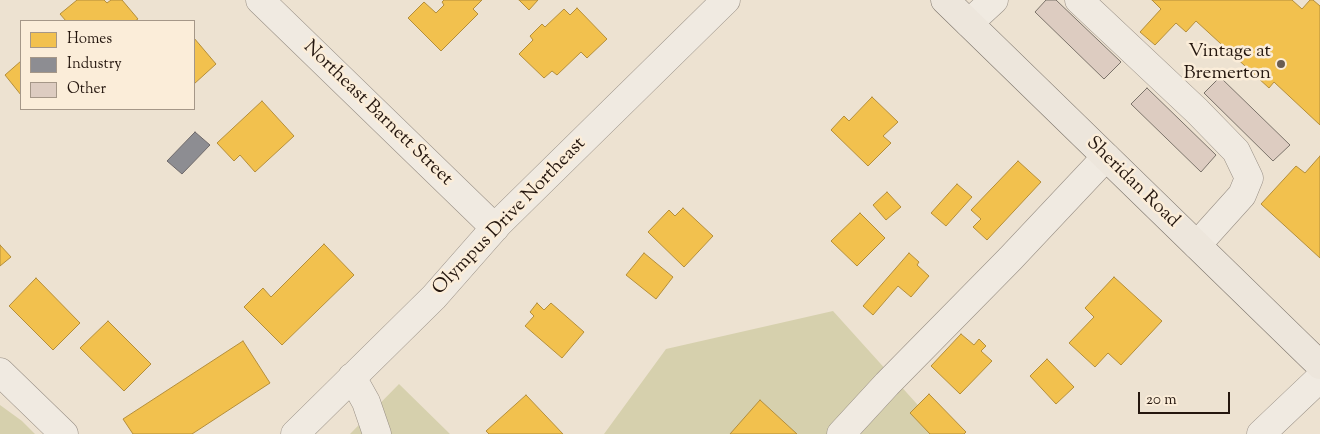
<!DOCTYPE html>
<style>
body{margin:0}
#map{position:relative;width:1320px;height:434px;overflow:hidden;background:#ede2d1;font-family:"Sorts Mill Goudy",serif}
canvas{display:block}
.legend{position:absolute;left:20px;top:20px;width:175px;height:90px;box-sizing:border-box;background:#fbedd9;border:1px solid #a59788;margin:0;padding:6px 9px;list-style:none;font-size:15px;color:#24160e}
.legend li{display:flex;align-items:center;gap:10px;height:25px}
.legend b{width:25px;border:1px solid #a59788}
.scale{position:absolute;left:1138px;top:392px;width:92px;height:22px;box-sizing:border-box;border:2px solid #24160e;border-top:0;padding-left:6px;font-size:15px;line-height:18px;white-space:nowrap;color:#24160e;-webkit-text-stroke:4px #fbedd9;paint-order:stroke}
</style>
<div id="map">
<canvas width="1320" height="434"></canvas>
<ul class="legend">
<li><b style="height:14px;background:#f2c14e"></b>Homes</li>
<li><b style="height:14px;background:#8d8d92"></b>Industry</li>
<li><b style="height:14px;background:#ddccc1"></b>Other</li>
</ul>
<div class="scale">20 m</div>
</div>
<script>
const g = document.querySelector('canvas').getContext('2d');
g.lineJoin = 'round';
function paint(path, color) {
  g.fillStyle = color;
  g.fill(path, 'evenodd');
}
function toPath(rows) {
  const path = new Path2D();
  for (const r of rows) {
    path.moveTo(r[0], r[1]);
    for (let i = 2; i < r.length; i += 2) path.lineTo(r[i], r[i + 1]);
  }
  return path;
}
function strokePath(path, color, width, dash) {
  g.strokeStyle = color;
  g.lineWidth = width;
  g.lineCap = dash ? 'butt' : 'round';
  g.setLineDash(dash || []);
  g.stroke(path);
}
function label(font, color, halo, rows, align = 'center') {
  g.font = font + ' "Sorts Mill Goudy",serif';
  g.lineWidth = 5;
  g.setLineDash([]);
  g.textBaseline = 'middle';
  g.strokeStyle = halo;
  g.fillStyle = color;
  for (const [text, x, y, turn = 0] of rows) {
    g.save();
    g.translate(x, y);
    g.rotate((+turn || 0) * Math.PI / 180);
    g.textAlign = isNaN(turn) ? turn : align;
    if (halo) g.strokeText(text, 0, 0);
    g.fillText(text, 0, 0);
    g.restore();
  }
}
const green = toPath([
 [833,311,944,434,604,434,666,349],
 [399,384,450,434,350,434],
 [0,405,22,421,35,434,0,434]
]);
const homes = toPath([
 [77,0,104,0,107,3,111,0,122,0,138,19,135,21,66,21,60,14,77,0],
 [444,0,482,0,473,9,478,14,441,51,408,18,424,2,436,13,444,5,442,2,444,0],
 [519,0,538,0,529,10,519,0],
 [1152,0,1292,0,1302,9,1310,0,1313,0,1320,6,1320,125,1274,82,1269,88,1196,21,1186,32,1176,23,1155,45,1140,32,1161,9,1152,0],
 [577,8,607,39,587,58,581,52,557,75,552,71,544,78,519,54,533,40,530,36,542,24,545,27,564,9,570,15,577,8],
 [194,38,216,64,194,84,194,38],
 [21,61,21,95,5,75,21,61],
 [872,97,898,122,883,136,891,143,868,166,831,130,844,116,849,121,872,97],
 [262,101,294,136,255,172,240,155,234,161,217,143,262,101],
 [1320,156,1320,258,1261,204,1296,166,1305,173,1320,156],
 [1018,161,1041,182,987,240,973,227,981,219,971,210,1018,161],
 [957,184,972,197,946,226,931,213,957,184],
 [887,192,901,207,886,220,873,205,887,192],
 [683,208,713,236,684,267,648,232,669,210,675,216,683,208],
 [860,213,885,238,857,266,831,241,860,213],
 [324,244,354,275,282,345,244,307,263,288,271,297,324,244],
 [0,245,11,257,0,266,0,245],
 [644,253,673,277,656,299,626,275,644,253],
 [909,253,919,262,917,265,929,276,911,297,898,286,873,315,863,306,909,253],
 [1114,277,1162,321,1121,365,1108,353,1095,367,1069,343,1094,317,1085,308,1114,277],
 [36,278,80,323,53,350,9,306,36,278],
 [537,303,544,310,551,303,584,332,562,358,525,326,534,316,530,312,537,303],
 [108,321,151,364,124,391,80,348,108,321],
 [961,334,974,345,979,339,986,346,981,351,992,361,960,394,931,366,961,334],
 [243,341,270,383,192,434,133,434,123,419,243,341],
 [1047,359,1074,387,1056,404,1030,376,1047,359],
 [929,394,966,432,964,434,930,434,910,413,929,394],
 [526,395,563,434,489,434,486,431,526,395],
 [760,400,797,434,730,434,760,400]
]);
const industry = toPath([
 [195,132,210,145,182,174,167,161,195,132]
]);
const building = toPath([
 [1046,0,1056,0,1121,62,1104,79,1035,12,1046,0],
 [1220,77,1290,145,1273,161,1204,93,1220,77],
 [1147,88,1216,155,1201,172,1131,104,1147,88]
]);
const minor = toPath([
 [260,0,495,228],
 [1079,0,1197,111,1236,151,1249,178,1242,195,1197,245],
 [969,23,994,0],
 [0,372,64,434],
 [352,377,366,402,377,434],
 [295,434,434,297,499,223,726,0],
 [841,434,887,384,1010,259,1106,157],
 [1261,434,1320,378]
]);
const major = toPath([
 [945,0,1320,365]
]);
const markers = [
 [1281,64,5,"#6a5d52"]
];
const poiNames = [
 ["Vintage at",1271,53],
 ["Bremerton",1271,75]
];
const streetNames = [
 ["Northeast Barnett Street",377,114,44],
 ["Sheridan Road",1132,183,44],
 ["Olympus Drive Northeast",510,217,-46]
];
paint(green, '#d6d0ad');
paint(homes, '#f2c14e');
strokePath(homes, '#b48e3b', 1);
paint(industry, '#8d8d92');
strokePath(industry, '#6e696a', 1);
paint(building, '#ddccc1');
strokePath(building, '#7b736a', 1);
strokePath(minor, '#978e84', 29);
strokePath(major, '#7b736a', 29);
strokePath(minor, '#f0eae1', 28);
strokePath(major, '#ede6dc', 28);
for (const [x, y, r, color] of markers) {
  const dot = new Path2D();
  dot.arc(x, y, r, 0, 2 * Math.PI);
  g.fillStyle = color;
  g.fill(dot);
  strokePath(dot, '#fbedd9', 2);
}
label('19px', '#24160e', '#fbedd9', poiNames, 'right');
label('19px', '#24160e', '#fbedd9', streetNames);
</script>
